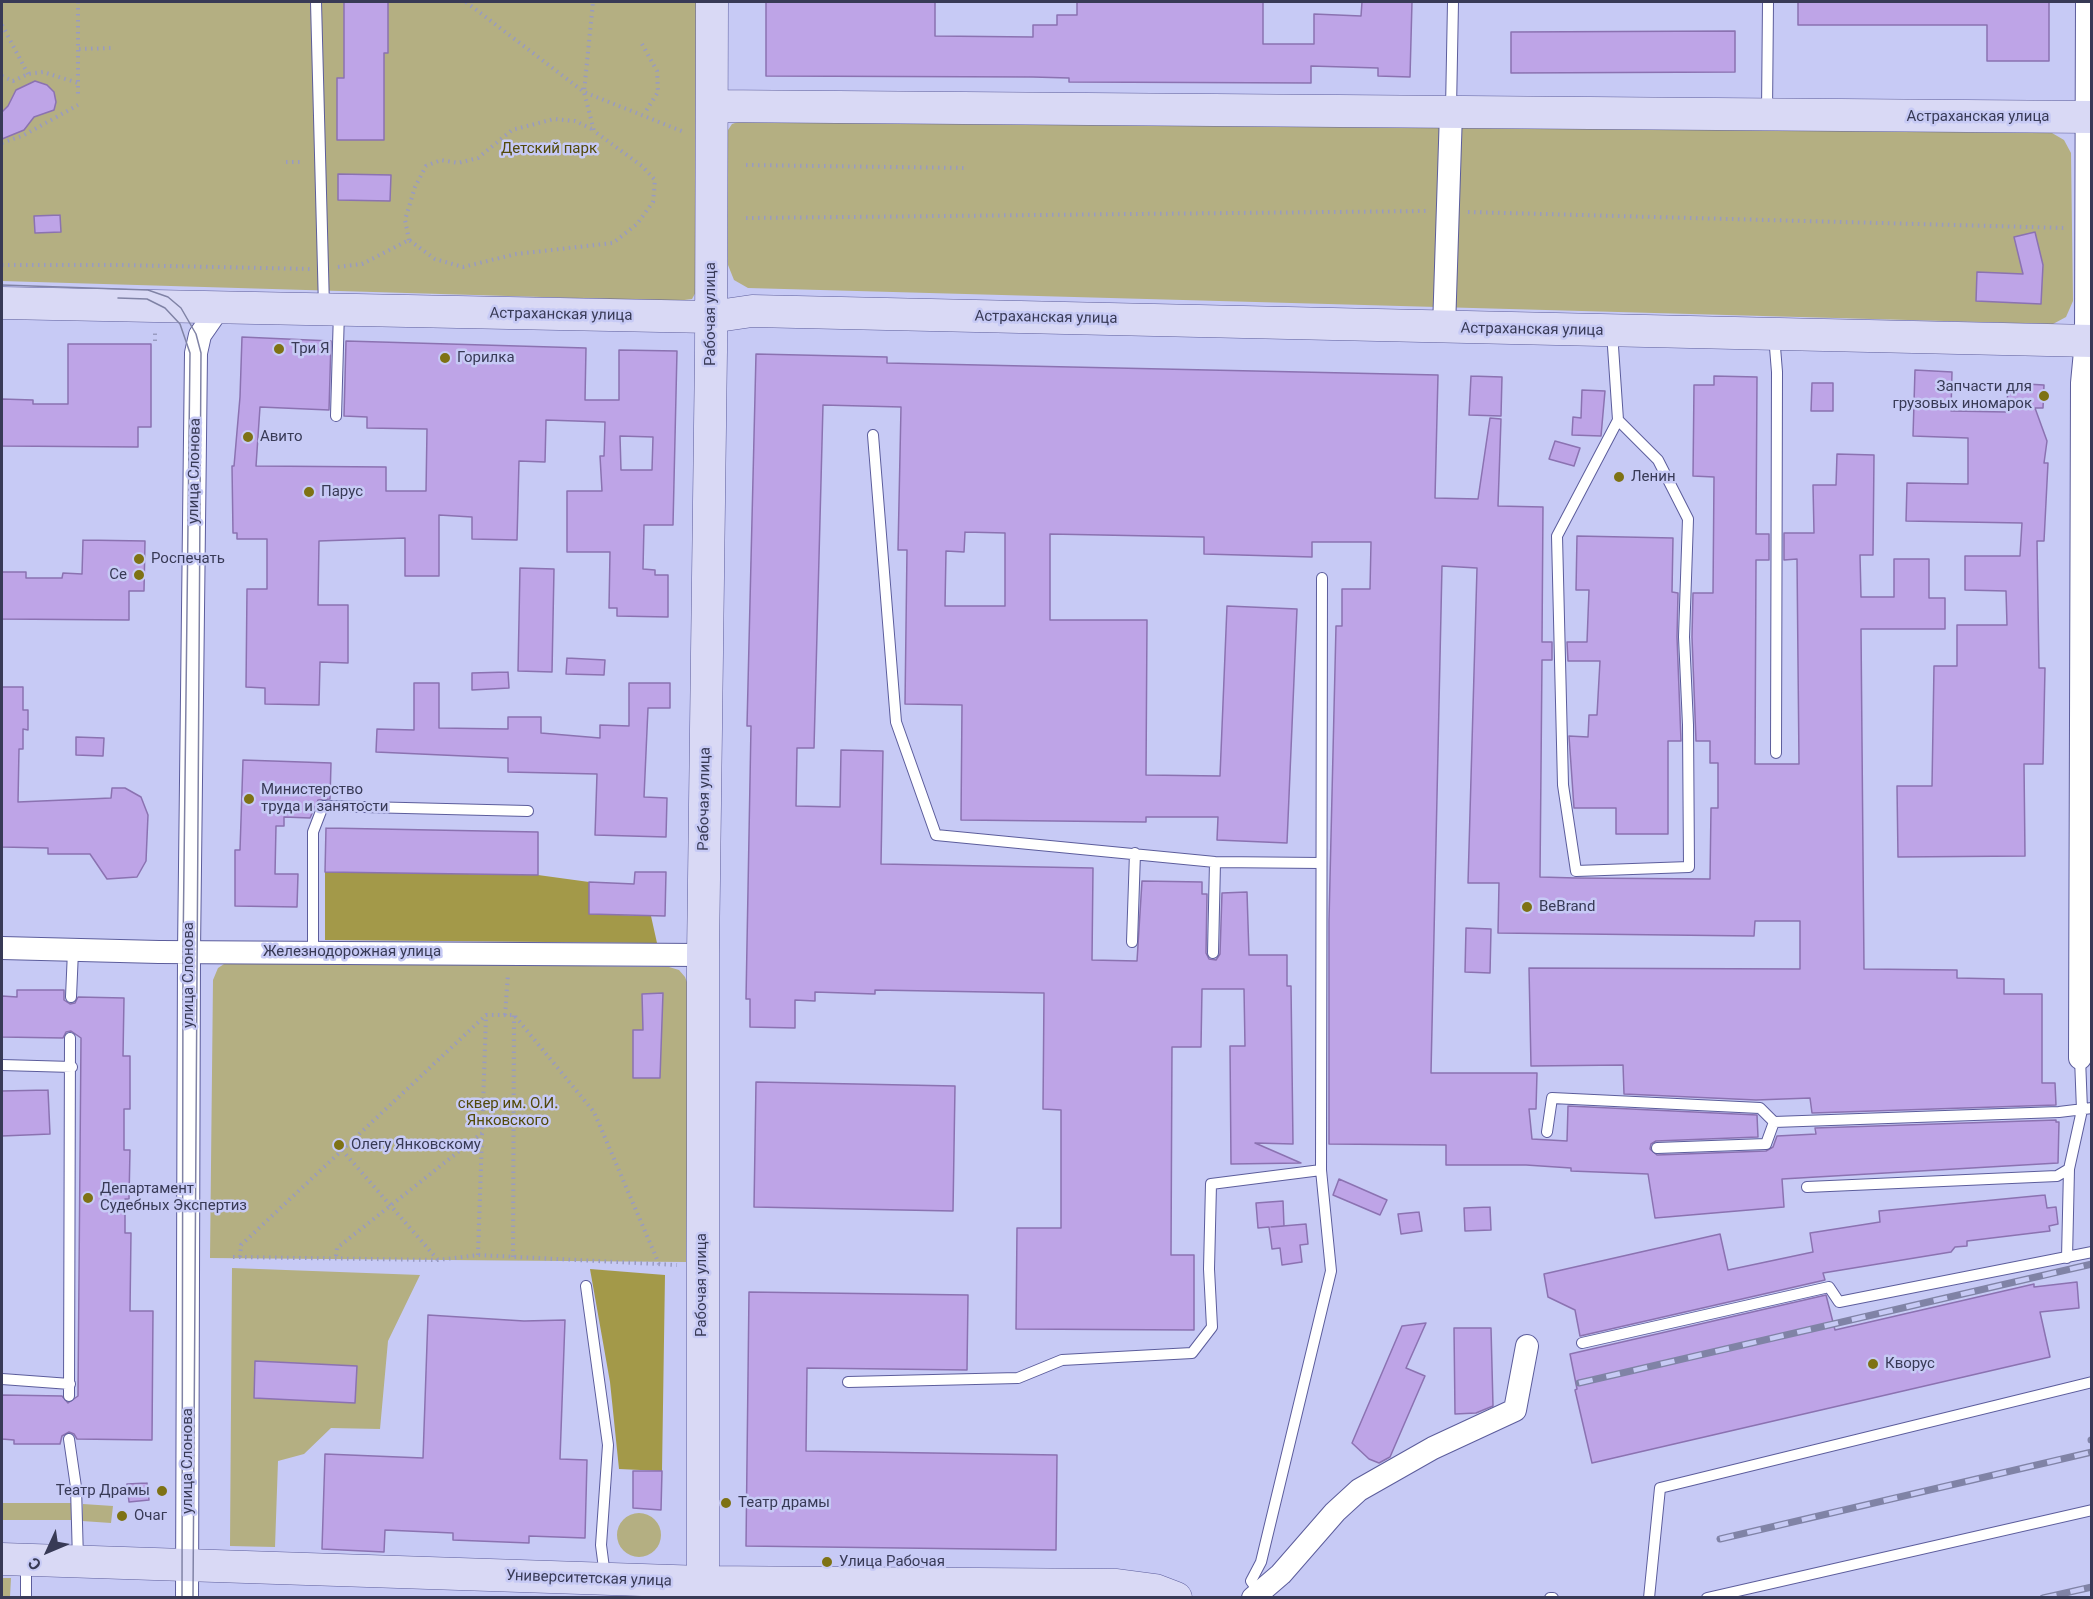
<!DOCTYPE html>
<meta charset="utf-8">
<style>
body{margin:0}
#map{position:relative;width:2093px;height:1599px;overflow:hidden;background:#c7caf5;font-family:Roboto,sans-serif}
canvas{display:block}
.frame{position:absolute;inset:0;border:3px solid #383a56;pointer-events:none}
.north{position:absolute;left:18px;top:1521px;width:60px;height:60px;-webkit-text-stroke:4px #c7caf5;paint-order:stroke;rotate:226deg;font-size:16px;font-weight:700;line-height:24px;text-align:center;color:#383a56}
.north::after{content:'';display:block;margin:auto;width:21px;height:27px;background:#383a56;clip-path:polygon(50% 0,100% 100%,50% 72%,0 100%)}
</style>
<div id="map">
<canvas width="2093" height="1599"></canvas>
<div class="frame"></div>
<div class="north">С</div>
</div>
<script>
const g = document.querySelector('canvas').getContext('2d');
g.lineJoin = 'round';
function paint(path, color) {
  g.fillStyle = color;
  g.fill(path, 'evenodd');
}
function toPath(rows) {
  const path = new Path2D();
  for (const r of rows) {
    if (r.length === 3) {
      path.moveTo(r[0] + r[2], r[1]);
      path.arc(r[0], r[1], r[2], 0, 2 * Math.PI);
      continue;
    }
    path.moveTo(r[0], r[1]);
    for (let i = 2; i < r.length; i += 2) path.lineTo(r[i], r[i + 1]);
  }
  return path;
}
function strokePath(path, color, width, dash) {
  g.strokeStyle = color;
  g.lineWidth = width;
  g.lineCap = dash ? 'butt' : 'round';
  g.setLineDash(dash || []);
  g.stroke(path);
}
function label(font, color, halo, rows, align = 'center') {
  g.font = font + ' Roboto,sans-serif';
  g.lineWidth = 5;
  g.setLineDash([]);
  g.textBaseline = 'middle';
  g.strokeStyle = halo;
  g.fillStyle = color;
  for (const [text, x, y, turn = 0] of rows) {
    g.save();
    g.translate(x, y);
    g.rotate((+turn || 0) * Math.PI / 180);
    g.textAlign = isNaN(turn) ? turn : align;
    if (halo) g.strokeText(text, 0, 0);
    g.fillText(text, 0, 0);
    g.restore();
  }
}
const green = toPath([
 [2,2,697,2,697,290,692,299,677,301,2,281],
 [744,120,2052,133,2064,140,2071,153,2073,301,2066,317,2053,324,748,288,734,280,728,265,726,133,732,124],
 [227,962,669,967,679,970,685,977,689,987,686,1262,210,1258,213,980,218,968],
 [232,1268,420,1275,388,1341,380,1429,331,1428,304,1454,278,1461,275,1547,230,1546],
 [2,1503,71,1503,71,1520,2,1520],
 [83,1504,113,1506,111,1523,82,1521],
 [639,1535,22],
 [2,1578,11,1578,10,1597,2,1597]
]);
const forest = toPath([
 [325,872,538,875,589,882,589,914,651,916,657,943,325,940],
 [590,1269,665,1275,662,1471,619,1469,610,1382]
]);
const building = toPath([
 [344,2,388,2,388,53,384,53,384,140,337,140,337,78,344,78,344,2],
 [766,2,935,2,935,36,1033,37,1033,25,1057,25,1057,15,1077,15,1077,2,1263,2,1263,44,1314,44,1314,14,1361,16,1362,2,1412,2,1410,77,1378,76,1378,68,1311,66,1311,83,1069,82,1069,78,1033,77,766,76,766,2],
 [1798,2,2049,2,2049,61,1987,61,1987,25,1798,25,1798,2],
 [1735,31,1735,72,1511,73,1511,32,1735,31],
 [35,81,47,85,54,92,56,102,54,110,34,117,24,130,2,139,2,112,8,106,16,90,35,81],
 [338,174,391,175,390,201,338,200,338,174],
 [60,215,61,232,35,233,34,216,60,215],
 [2035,232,2043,265,2041,304,1976,301,1977,272,2023,274,2014,237,2035,232],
 [242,337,331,341,329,410,260,407,256,466,386,467,386,491,426,491,427,429,367,428,367,417,344,416,346,341,586,348,585,400,619,400,619,350,677,351,673,525,644,525,643,569,655,570,655,575,668,575,668,617,617,616,617,608,609,608,610,552,567,552,567,491,602,491,600,456,604,456,605,422,546,420,545,462,519,461,517,540,472,539,472,517,439,515,439,576,405,576,405,538,319,541,318,605,348,605,348,663,320,662,319,705,265,704,265,688,246,687,247,589,267,589,267,539,237,539,237,533,233,533,232,466,234,466,240,397,242,337],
 [620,436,653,437,652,470,621,470,620,436],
 [68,344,151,344,151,427,138,427,138,447,2,446,2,399,33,400,33,404,68,404,68,344],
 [756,354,887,357,887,363,1438,375,1435,498,1478,499,1490,418,1501,419,1498,506,1543,507,1542,642,1552,642,1552,660,1542,660,1540,877,1576,878,1710,879,1711,808,1718,808,1718,763,1710,763,1710,741,1696,741,1692,637,1693,593,1713,593,1714,477,1693,476,1694,385,1714,385,1714,376,1757,377,1756,534,1769,534,1769,560,1756,560,1755,764,1799,764,1797,559,1784,560,1784,533,1814,533,1813,485,1836,485,1837,454,1874,455,1873,555,1860,555,1861,597,1894,597,1894,559,1929,559,1929,598,1945,598,1945,629,1861,629,1864,969,1957,970,1957,978,2004,979,2004,994,2042,994,2042,1083,2055,1083,2056,1105,1812,1113,1810,1098,1756,1100,1624,1094,1623,1065,1531,1066,1529,968,1800,969,1800,921,1755,921,1754,936,1498,933,1499,883,1468,883,1477,568,1442,566,1431,1073,1537,1073,1536,1109,1529,1109,1532,1139,1567,1141,1568,1106,1757,1115,1758,1137,1656,1141,1651,1144,1650,1149,1657,1155,1766,1151,1773,1147,1777,1136,1816,1134,1815,1128,2056,1120,2056,1122,2059,1122,2058,1163,1782,1179,1784,1207,1655,1218,1648,1174,1571,1171,1571,1168,1526,1165,1446,1165,1446,1145,1329,1144,1329,921,1336,626,1342,626,1342,589,1370,589,1371,542,1312,542,1312,557,1204,554,1204,537,1050,534,1050,620,1147,620,1146,775,1220,776,1227,606,1297,609,1287,843,1217,840,1218,817,1146,817,1146,822,961,820,962,705,905,704,907,550,898,550,901,407,823,405,814,748,797,748,796,806,840,807,841,750,883,751,881,864,1093,868,1092,960,1137,961,1142,881,1202,882,1202,894,1207,894,1206,953,1209,959,1216,960,1220,954,1222,893,1247,892,1249,955,1287,955,1287,986,1291,986,1293,1144,1255,1143,1301,1163,1231,1164,1230,1046,1245,1046,1244,989,1202,989,1201,1047,1172,1047,1171,1255,1194,1255,1194,1330,1016,1329,1017,1228,1061,1228,1061,1110,1043,1109,1044,993,875,990,875,994,815,992,815,1001,795,1000,795,1028,750,1027,750,999,746,999,751,726,747,726,756,354],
 [965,532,1005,533,1005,606,945,606,946,551,964,552,965,532],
 [1915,370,1952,372,1951,411,2007,412,2008,383,2044,385,2043,408,2035,408,2047,441,2044,463,2048,463,2044,541,2037,541,2039,668,2045,668,2043,764,2024,764,2025,856,1898,857,1897,786,1932,786,1934,666,1957,666,1957,625,2007,625,2006,591,1965,590,1965,556,2020,556,2022,523,1906,521,1907,483,1968,484,1968,438,1913,436,1915,370],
 [1471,376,1502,377,1501,416,1469,415,1471,376],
 [1812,383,1833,383,1833,411,1811,411,1812,383],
 [1582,390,1605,391,1601,436,1572,435,1573,417,1581,418,1582,390],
 [1555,441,1580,448,1574,466,1549,459,1555,441],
 [1577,536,1673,538,1672,592,1678,593,1677,637,1681,741,1668,741,1668,834,1616,834,1616,808,1574,808,1569,736,1588,737,1589,715,1597,715,1600,661,1568,661,1567,642,1587,642,1589,590,1576,590,1577,536],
 [83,540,145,541,144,591,129,591,129,620,2,619,2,572,26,572,26,578,62,578,63,573,82,574,83,540],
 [520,568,554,569,552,672,518,671,520,568],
 [567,658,605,660,604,675,566,674,567,658],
 [508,672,509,688,472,690,472,673,508,672],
 [414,683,439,683,439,728,508,729,508,717,541,717,541,733,600,738,600,725,629,726,629,683,670,683,670,708,648,708,644,797,667,798,666,837,595,835,597,774,508,772,508,758,376,752,377,729,414,730,414,683],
 [2,687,23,687,23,710,28,710,28,730,23,729,23,749,19,749,18,802,111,798,112,788,125,788,141,797,148,815,146,861,137,877,107,879,90,854,48,854,48,848,2,847,2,687],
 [76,737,104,738,103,756,76,755,76,737],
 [243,760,331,763,330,799,318,800,310,818,284,817,284,826,276,826,275,874,298,874,297,907,235,906,235,850,240,850,243,760],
 [326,828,538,832,538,875,325,872,326,828],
 [635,872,666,872,665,916,589,914,589,882,634,884,635,872],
 [1466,928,1491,929,1490,973,1465,972,1466,928],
 [17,990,64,990,64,1000,70,1004,75,1003,78,997,124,998,123,1056,130,1056,130,1109,124,1109,124,1150,130,1150,129,1199,125,1199,125,1233,131,1233,130,1311,153,1311,152,1440,77,1439,74,1434,69,1432,62,1436,60,1444,14,1444,14,1440,2,1439,2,1395,62,1396,68,1403,78,1396,81,1038,71,1031,66,1032,63,1038,2,1037,2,996,17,997,17,990],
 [663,993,660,1078,633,1078,633,1030,643,1030,642,994,663,993],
 [756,1082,955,1086,953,1211,754,1207,756,1082],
 [48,1090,50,1134,2,1136,2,1091,48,1090],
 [1339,1179,1387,1200,1380,1215,1333,1195,1339,1179],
 [2045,1195,2047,1208,2056,1207,2058,1224,2049,1226,2050,1231,1967,1241,1967,1246,1955,1247,1951,1252,1823,1273,1825,1280,1580,1336,1575,1310,1548,1297,1544,1274,1720,1234,1728,1270,1813,1252,1810,1233,1880,1222,1879,1211,2045,1195],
 [1283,1201,1284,1226,1271,1227,1306,1224,1308,1244,1300,1245,1302,1262,1282,1265,1280,1248,1272,1249,1269,1227,1258,1228,1256,1203,1283,1201],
 [1490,1207,1491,1230,1465,1231,1464,1208,1490,1207],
 [1419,1212,1422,1231,1401,1234,1398,1214,1419,1212],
 [2077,1282,2079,1308,2040,1312,2050,1357,1592,1463,1575,1390,1577,1389,1570,1354,1826,1295,1835,1330,2034,1284,2034,1287,2077,1282],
 [749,1292,968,1295,967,1370,807,1368,806,1451,1057,1455,1056,1550,746,1546,749,1292],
 [428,1315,524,1321,565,1320,560,1459,587,1460,585,1538,529,1536,529,1543,453,1540,453,1533,385,1530,384,1552,322,1549,325,1454,423,1458,428,1315],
 [1426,1323,1406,1368,1425,1376,1390,1457,1379,1463,1369,1459,1352,1443,1402,1326,1426,1323],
 [1454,1328,1491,1328,1493,1406,1476,1413,1455,1414,1454,1328],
 [255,1361,357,1366,355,1403,254,1398,255,1361],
 [633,1471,662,1471,661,1510,633,1508,633,1471],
 [147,1483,149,1500,129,1502,127,1484,147,1483]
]);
const path = toPath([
 [78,2,78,98],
 [466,2,584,92,684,132],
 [2,25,28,74],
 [642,44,657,71,658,92,644,114],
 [79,49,111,48],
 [2,76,13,81,28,74,43,72,78,83],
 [2,143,24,135,78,105],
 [286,162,301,162],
 [746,165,967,168],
 [1468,212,2067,228],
 [746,218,1428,211],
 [409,240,405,220,415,187,426,166,441,160,458,163,478,158,512,130,554,119,575,121,594,130],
 [2,265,120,265,310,269],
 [338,267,362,264,409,240,435,259,463,267,516,254,613,243,637,224,653,202,655,180,642,166,594,131,584,92,593,2],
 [155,341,155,330],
 [505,1015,508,974],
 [342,1150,438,1260],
 [478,1255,486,1016],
 [336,1256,337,1248,482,1133],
 [233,1257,438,1260,478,1255,677,1265],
 [240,1257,241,1245,486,1015,514,1015,594,1112,659,1264],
 [513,1257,514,1015]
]);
const service = toPath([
 [316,2,324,307],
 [1451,109,1453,2],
 [1767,112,1768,2],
 [1612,332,1618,420,1658,460,1688,519,1684,637,1688,725,1689,867,1576,871,1563,785,1557,536,1618,420],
 [1774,335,1777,372,1776,753],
 [336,416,339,311],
 [873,435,896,722,936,835,1215,862,1321,863],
 [1132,942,1135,853],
 [313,952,313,832,323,806,528,811],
 [1213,953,1215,862],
 [71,997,73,951],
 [2,1065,72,1067],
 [1547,1132,1552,1098,1760,1108,1774,1122,2059,1112,2092,1108],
 [1657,1148,1766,1144,1774,1122],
 [1807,1187,2057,1176,2069,1169],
 [2067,1258,2069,1169,2082,1110,2080,1058],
 [586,1286,608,1445,601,1545,605,1576],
 [1582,1343,1829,1287,1839,1302,2092,1252],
 [2,1379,70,1384],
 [848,1382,1018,1378,1062,1360,1192,1353,1212,1327,1209,1269,1211,1184,1321,1170],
 [69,1396,70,1038],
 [69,1439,76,1487,78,1560],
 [26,1562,26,1598],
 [1259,1592,1251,1581,1261,1562,1331,1271,1321,1170,1322,578],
 [1550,1598,1553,1598],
 [1649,1598,1660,1488,2092,1382],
 [1707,1598,2092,1510]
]);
const minor = toPath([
 [1444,328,1451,112],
 [2,948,159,952,703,955],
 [2080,1058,2082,383,2086,341,2087,2],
 [187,1598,189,952,196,353,200,335,218,309],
 [1253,1598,1281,1574,1335,1512,1359,1490,1433,1448,1515,1410,1527,1346]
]);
const secondary = toPath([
 [712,106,2092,117],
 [2,303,711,317,752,311,2092,341],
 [2,1559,703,1582,1117,1585,1155,1590,1176,1598],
 [703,1598,703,955,711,351,712,2]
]);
const tram = toPath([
 [2,285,148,290,168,297,181,308,196,334,201,353,193,1598],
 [118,298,147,299,165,308,180,324,190,353,183,952,182,1598]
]);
const rail = toPath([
 [1579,1383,2092,1264],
 [2091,1440,2092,1440],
 [1720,1539,2092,1452],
 [2043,1598,2092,1587]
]);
const markers = [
 [279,349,6,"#7e7214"],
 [445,358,6,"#7e7214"],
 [2044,396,6,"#7e7214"],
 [248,437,6,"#7e7214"],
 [1619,477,6,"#7e7214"],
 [309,492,6,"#7e7214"],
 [139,559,6,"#7e7214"],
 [139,575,6,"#7e7214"],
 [249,799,6,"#7e7214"],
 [1527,907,6,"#7e7214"],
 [339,1145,6,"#7e7214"],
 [88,1198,6,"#7e7214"],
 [1873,1364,6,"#7e7214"],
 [162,1491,6,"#7e7214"],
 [726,1503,6,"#7e7214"],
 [122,1516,6,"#7e7214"],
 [827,1562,6,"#7e7214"]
];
const streetNames = [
 ["Астраханская улица",1978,117],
 ["Рабочая улица",711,314,-90],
 ["Астраханская улица",561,315,1],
 ["Астраханская улица",1046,318,1],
 ["Астраханская улица",1532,330,1],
 ["улица Слонова",195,471,-89],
 ["Рабочая улица",705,799,-89],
 ["Железнодорожная улица",352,952],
 ["улица Слонова",189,975,-90],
 ["Рабочая улица",702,1285,-90],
 ["улица Слонова",188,1461,-90],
 ["Университетская улица",589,1579,2]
];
const parkNames = [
 ["Детский парк",549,149],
 ["сквер им. О.И.",508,1104],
 ["Янковского",508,1121]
];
const poiNames = [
 ["Три Я",291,349],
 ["Горилка",457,358],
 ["Запчасти для",2032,387,"right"],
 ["грузовых иномарок",2032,404,"right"],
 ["Авито",260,437],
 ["Ленин",1631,477],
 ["Парус",321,492],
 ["Роспечать",151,559],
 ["Се",127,575,"right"],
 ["Министерство",261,790],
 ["труда и занятости",261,807],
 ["BeBrand",1539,907],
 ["Олегу Янковскому",351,1145],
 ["Департамент",100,1189],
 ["Судебных Экспертиз",100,1206],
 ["Кворус",1885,1364],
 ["Театр Драмы",150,1491,"right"],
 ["Театр драмы",738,1503],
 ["Очаг",134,1516],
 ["Улица Рабочая",839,1562]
];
paint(green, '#b4af82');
paint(forest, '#a39949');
paint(building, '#bea4e7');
strokePath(building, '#8b72b1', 1.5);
strokePath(service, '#5c5d9c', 12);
strokePath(minor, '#5c5d9c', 24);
strokePath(secondary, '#5c5d9c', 33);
strokePath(path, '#999bc1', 4, [1.5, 4.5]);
strokePath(service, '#fff', 10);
strokePath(minor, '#fff', 22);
strokePath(secondary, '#d9d9f5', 32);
strokePath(tram, '#8083a6', 1.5);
strokePath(rail, '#8083a6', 7);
strokePath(rail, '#c7caf5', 4.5, [14]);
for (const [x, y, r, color] of markers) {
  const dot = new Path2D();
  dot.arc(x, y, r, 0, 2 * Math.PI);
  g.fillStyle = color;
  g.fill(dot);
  strokePath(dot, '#c7caf5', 2);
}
label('15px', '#383a56', '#c7caf5', streetNames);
label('15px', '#524a0a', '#c7caf5', parkNames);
label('15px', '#383a56', '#c7caf5', poiNames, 'left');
</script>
